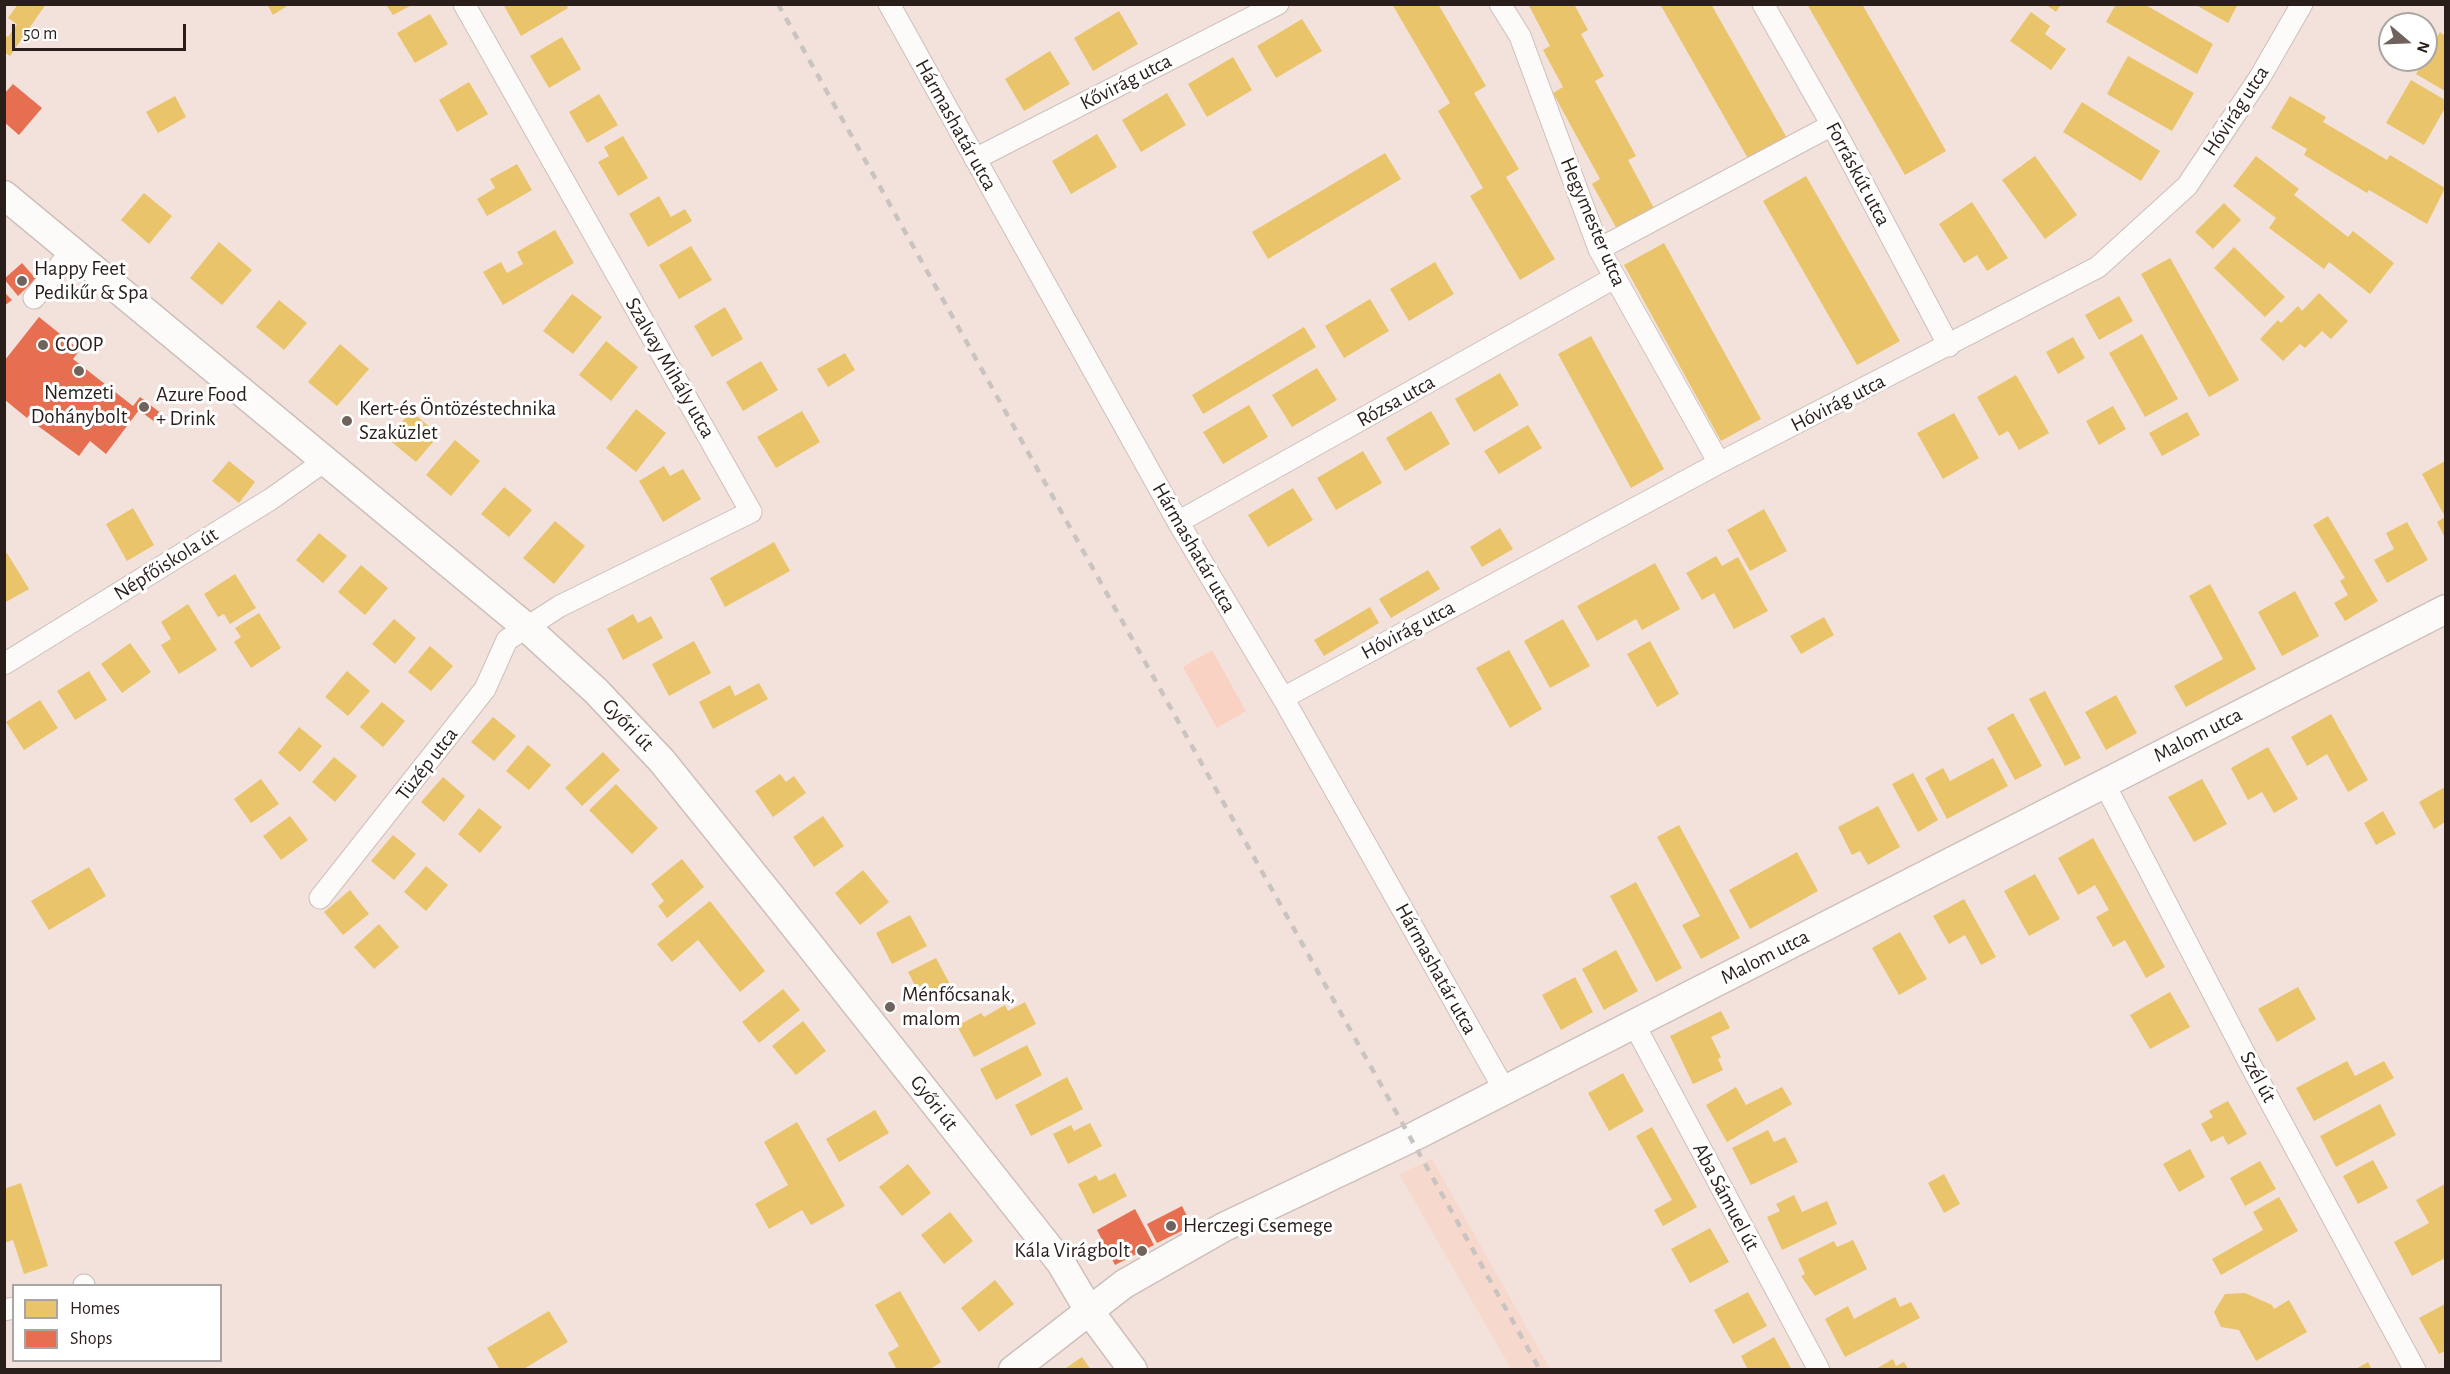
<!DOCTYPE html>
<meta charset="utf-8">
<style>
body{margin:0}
#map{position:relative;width:2450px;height:1374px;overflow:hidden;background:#f3e2db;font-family:"Alegreya Sans",sans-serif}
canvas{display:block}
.frame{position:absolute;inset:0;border:6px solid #2a1e1a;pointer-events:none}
.legend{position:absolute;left:12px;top:1284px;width:210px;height:78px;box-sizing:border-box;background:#fff;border:2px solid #aaa5a3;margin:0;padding:8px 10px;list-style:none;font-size:18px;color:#2a1e1a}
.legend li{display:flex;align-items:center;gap:12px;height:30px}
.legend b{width:30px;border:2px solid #aaa5a3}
.north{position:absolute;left:2378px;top:12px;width:60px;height:60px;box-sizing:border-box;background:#fff;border:2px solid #aaa5a3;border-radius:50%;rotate:109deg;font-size:16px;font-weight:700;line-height:24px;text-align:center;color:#2a1e1a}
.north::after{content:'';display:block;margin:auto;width:21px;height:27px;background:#70635e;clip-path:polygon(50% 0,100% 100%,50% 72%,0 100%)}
.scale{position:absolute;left:12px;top:24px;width:174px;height:27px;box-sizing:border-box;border:3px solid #2a1e1a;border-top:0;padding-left:8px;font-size:18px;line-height:21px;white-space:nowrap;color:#2a1e1a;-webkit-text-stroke:4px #fff;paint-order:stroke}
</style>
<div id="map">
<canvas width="2450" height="1374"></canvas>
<div class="frame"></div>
<ul class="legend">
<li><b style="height:16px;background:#e9c46a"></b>Homes</li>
<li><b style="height:16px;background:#e76f51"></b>Shops</li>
</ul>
<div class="north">N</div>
<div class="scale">50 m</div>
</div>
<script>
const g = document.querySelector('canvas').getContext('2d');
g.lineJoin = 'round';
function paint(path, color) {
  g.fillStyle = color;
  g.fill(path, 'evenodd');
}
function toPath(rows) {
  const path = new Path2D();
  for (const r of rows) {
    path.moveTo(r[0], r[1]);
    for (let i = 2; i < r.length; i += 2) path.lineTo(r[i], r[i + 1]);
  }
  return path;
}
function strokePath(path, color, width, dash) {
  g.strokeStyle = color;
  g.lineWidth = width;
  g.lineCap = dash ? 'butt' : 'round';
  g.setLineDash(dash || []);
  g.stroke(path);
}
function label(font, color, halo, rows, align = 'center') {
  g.font = font + ' "Alegreya Sans",sans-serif';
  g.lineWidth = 6;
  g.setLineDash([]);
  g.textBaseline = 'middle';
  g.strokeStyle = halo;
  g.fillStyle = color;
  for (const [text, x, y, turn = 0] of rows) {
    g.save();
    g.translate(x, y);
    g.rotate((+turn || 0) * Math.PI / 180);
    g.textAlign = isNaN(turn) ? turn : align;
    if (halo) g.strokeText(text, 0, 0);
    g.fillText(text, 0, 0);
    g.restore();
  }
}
const built = toPath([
 [1432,1159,1550,1369,1511,1369,1399,1174]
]);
const green = toPath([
 [1212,650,1246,711,1217,728,1183,667]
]);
const homes = toPath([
 [18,4,46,4,10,56,4,52,4,35,8,37,17,24,8,18],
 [267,4,290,4,273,15],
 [503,4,566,4,568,8,521,36],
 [1392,4,1438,4,1486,86,1474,93,1519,169,1506,177,1555,259,1520,280,1470,196,1483,188,1438,111,1450,103],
 [1528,4,1574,4,1588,30,1581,34,1604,76,1595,81,1636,156,1628,160,1655,210,1618,231,1592,184,1600,179,1553,93,1563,87,1543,50,1550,46],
 [1660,4,1711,4,1788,140,1750,162],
 [1807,4,1862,4,1946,151,1905,175],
 [2045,4,2061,4,2056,12],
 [2116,4,2144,4,2213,44,2197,74,2106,22],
 [2194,4,2238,4,2228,23],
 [386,5,412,5,393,15],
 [1119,11,1138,44,1093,71,1074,38],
 [2031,12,2050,26,2045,34,2066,49,2051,70,2010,41],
 [430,14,448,44,415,63,397,33],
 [1302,19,1322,51,1276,78,1257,46],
 [2440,32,2445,36,2445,91,2416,74],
 [562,37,581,69,549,88,530,56],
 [1050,51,1070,84,1024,111,1005,79],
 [2128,56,2194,93,2172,131,2107,94],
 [1233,57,1252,90,1207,117,1188,84],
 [2411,80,2445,100,2445,108,2424,145,2386,123],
 [469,82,488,114,457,132,439,100],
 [1167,93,1186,125,1141,152,1122,120],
 [599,94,618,125,587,143,569,112],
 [175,96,186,117,158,133,146,112],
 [2290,96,2326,117,2323,122,2387,160,2390,155,2445,188,2427,224,2369,190,2367,193,2304,155,2307,149,2271,128],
 [2082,102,2160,151,2141,181,2063,132],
 [1097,134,1117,167,1071,194,1052,161],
 [623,136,648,178,618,196,598,162,609,156,604,147],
 [1385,153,1401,179,1268,259,1252,232],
 [2035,156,2077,215,2045,239,2002,180],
 [2256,156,2299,189,2294,195,2348,237,2353,231,2394,263,2370,294,2329,262,2324,269,2269,228,2276,218,2233,186],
 [517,164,532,190,487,216,477,199,495,188,490,179],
 [1806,176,1900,341,1857,365,1763,201],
 [144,193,172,216,149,244,121,220],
 [659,196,671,217,685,209,692,221,648,247,629,214],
 [1972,202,2008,258,1987,271,1977,255,1964,263,1939,224],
 [2224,203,2241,220,2213,249,2195,232],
 [555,230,574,263,503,305,483,272,501,262,507,273,523,264,517,252],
 [219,242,252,270,222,305,190,278],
 [1664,243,1761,419,1721,441,1624,265],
 [691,246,712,280,679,299,659,265],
 [2234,247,2285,297,2265,317,2214,268],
 [2170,258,2239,380,2209,397,2141,274],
 [1435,262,1454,294,1409,321,1390,289],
 [2319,293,2348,321,2331,339,2322,331,2305,348,2300,344,2283,361,2260,339,2278,320,2281,323,2298,306,2302,311],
 [572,294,602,317,573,354,543,331],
 [2119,296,2133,321,2099,340,2085,315],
 [1370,299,1389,331,1344,358,1325,326],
 [279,300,307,323,284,350,256,327],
 [725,307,743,339,712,357,694,326],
 [1304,327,1316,347,1203,414,1192,395],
 [2142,334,2178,399,2145,417,2109,353],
 [1591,336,1664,469,1631,488,1558,354],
 [2073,337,2085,358,2058,374,2046,352],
 [606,341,638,367,611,401,579,375],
 [340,344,369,369,337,406,308,382],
 [845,353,855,370,828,387,817,369],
 [761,361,778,390,743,411,726,382],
 [1317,368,1337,400,1292,427,1272,395],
 [1500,373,1519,405,1474,432,1455,399],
 [2016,375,2049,433,2019,450,2008,431,1999,436,1977,397],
 [1249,405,1268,437,1223,464,1203,432],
 [2113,406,2126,429,2099,445,2086,421],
 [636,409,666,433,636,472,606,448],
 [411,411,439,435,416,462,388,439],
 [802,411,820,442,776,468,757,437],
 [1431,411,1450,444,1405,471,1386,438],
 [2187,412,2200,435,2162,456,2149,433],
 [1954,413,1979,458,1943,479,1917,433],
 [1528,425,1542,448,1499,474,1484,451],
 [455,440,480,461,451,496,426,475],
 [1363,451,1382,483,1336,510,1317,478],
 [229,461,255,482,239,503,212,481],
 [2445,461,2445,538,2437,522,2445,517,2422,474],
 [664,466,670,476,683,469,701,499,663,522,639,481],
 [504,487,532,510,509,537,481,514],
 [1293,488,1313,520,1268,547,1248,515],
 [133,508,154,545,127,561,106,524],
 [1764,509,1787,551,1750,571,1727,530],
 [2328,516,2378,601,2345,621,2334,603,2348,595,2340,581,2345,578,2313,525],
 [555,521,585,546,554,584,523,558],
 [2407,522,2428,560,2387,583,2374,560,2394,549,2386,533],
 [1500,528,1513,549,1482,567,1470,547],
 [319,533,347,556,323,583,296,560],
 [774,542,790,571,725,607,710,578],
 [7,553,29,589,4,603,4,554],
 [1716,556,1722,566,1738,557,1768,611,1734,629,1714,593,1702,600,1686,573],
 [1655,563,1680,609,1642,630,1636,619,1597,641,1577,606],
 [361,565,388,588,365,615,338,592],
 [1428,570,1440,589,1391,618,1379,599],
 [235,574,256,608,230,624,224,614,218,617,204,594],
 [2210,584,2256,669,2186,707,2174,686,2223,659,2189,596],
 [2295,591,2319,636,2282,656,2258,612],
 [188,604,217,650,179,674,161,645,171,639,161,622],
 [1370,607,1379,623,1324,656,1314,640],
 [259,613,281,648,251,668,234,642,241,637,235,628],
 [633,614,638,623,651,616,663,638,623,660,607,629],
 [1824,617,1834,635,1801,654,1790,636],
 [394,619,416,638,395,664,372,644],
 [1563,619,1590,666,1550,688,1524,641],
 [694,641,711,673,669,696,652,664],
 [1650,641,1679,694,1657,707,1627,654],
 [130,643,151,672,122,693,101,664],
 [430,646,453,666,431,691,408,672],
 [1509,650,1542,709,1510,728,1476,668],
 [89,671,107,700,75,720,57,691],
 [347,671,370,691,348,716,325,697],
 [759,683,768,699,713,729,699,702,730,685,735,696],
 [2045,691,2081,758,2065,766,2029,699],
 [2116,695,2137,733,2106,750,2085,712],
 [40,700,58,728,24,750,6,722],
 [382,702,405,721,383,747,360,727],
 [2013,713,2042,766,2015,780,1987,728],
 [2331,714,2368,780,2348,792,2327,754,2307,766,2291,737],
 [493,717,516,736,494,761,471,742],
 [299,727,322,746,300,772,278,753],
 [528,745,551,765,529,790,506,771],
 [2268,747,2298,799,2274,813,2262,792,2248,800,2231,768],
 [603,752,620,770,582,806,565,788],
 [334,757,357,776,335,802,312,782],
 [1993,758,2008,786,1947,819,1925,778,1943,768,1950,781],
 [1913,773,1938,820,1918,832,1892,784],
 [780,774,786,782,794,776,806,793,773,817,755,791],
 [443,777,465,796,444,822,421,802],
 [261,779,279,804,251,823,234,799],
 [2202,779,2227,824,2194,842,2168,797],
 [616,784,658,828,632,854,589,810],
 [2445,787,2445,822,2434,829,2419,802],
 [1878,806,1900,847,1868,865,1860,851,1852,855,1838,827],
 [479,808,502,827,480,853,458,834],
 [2383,811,2396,834,2376,845,2364,823],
 [290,816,308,840,281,860,263,836],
 [823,816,844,846,814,867,793,837],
 [1679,825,1740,938,1701,959,1682,925,1700,916,1657,837],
 [393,835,416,854,394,880,371,861],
 [2093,838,2165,967,2146,978,2125,940,2113,947,2096,917,2109,910,2095,885,2078,895,2058,858],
 [1797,852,1818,891,1750,929,1729,890],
 [682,859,704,887,667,918,658,906,664,901,651,884],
 [426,866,448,885,426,911,404,892],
 [89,867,106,896,49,930,31,901],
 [863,870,889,902,860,925,835,893],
 [2035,874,2060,919,2029,936,2004,891],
 [1636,882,1682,968,1656,982,1610,896],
 [350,890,369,914,343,935,324,912],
 [1964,899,1996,957,1981,965,1965,935,1949,944,1933,916],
 [710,901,765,971,740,992,698,940,672,962,657,944],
 [910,915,927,946,892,964,876,933],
 [379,924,399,947,374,969,354,947],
 [1900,932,1927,979,1899,995,1872,948],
 [1616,950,1638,991,1604,1010,1582,969],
 [936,958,952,988,924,1003,908,972],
 [1575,977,1593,1012,1561,1030,1542,995],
 [2298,987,2316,1019,2277,1042,2258,1009],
 [783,989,800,1010,759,1043,742,1022],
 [2170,992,2190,1027,2150,1049,2130,1015],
 [1025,1002,1036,1024,974,1057,957,1026,981,1013,984,1017,1005,1005,1008,1011],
 [1721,1011,1730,1028,1711,1037,1721,1057,1718,1059,1723,1070,1693,1084,1670,1036],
 [803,1021,826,1051,796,1075,772,1046],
 [1027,1045,1042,1075,996,1100,980,1069],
 [2347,1061,2355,1076,2384,1061,2394,1078,2314,1121,2296,1088],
 [1623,1073,1644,1111,1609,1131,1588,1093],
 [1067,1077,1083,1109,1031,1136,1015,1105],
 [1736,1087,1746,1105,1782,1087,1792,1104,1727,1142,1706,1105],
 [2228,1101,2247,1134,2228,1145,2223,1136,2211,1142,2201,1124,2213,1117,2209,1111],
 [2380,1104,2396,1135,2336,1167,2320,1136],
 [875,1110,889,1133,839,1162,826,1139],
 [797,1122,845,1206,811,1225,802,1210,769,1229,755,1204,788,1185,764,1142],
 [1090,1123,1102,1146,1068,1164,1053,1134,1071,1125,1074,1131],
 [1652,1127,1697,1207,1663,1226,1654,1210,1672,1200,1636,1136],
 [1768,1130,1774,1142,1785,1137,1798,1162,1751,1185,1732,1148],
 [2190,1149,2205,1177,2179,1192,2163,1164],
 [2373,1160,2388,1188,2358,1204,2343,1176],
 [2260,1161,2276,1189,2245,1206,2230,1178],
 [908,1164,931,1193,902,1216,879,1187],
 [1115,1173,1127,1196,1093,1214,1078,1184,1096,1175,1099,1181],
 [1944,1174,1960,1204,1944,1213,1928,1183],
 [21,1183,48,1266,24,1274,13,1240,4,1243,4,1189],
 [2445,1184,2445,1258,2412,1276,2394,1242,2429,1223,2416,1200],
 [1794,1195,1802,1212,1827,1201,1837,1224,1782,1250,1767,1217,1780,1211,1776,1204],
 [2279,1197,2298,1231,2221,1275,2212,1259,2263,1230,2253,1212],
 [950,1212,973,1241,944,1264,921,1235],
 [1710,1228,1729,1262,1690,1283,1671,1249],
 [1853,1240,1867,1269,1815,1296,1801,1276,1805,1274,1798,1259,1834,1241,1837,1247],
 [995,1280,1014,1304,979,1332,961,1308],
 [900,1291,941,1362,929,1370,897,1370,888,1353,899,1346,875,1305],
 [1748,1292,1767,1326,1733,1344,1714,1310],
 [2245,1293,2272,1305,2274,1309,2289,1300,2307,1332,2256,1361,2239,1330,2221,1327,2214,1312,2225,1294],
 [1895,1297,1900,1307,1911,1302,1920,1318,1845,1357,1825,1319,1848,1306,1854,1319],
 [2445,1304,2445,1351,2439,1354,2419,1318],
 [549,1311,568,1342,522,1370,500,1370,487,1348],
 [1774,1337,1792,1370,1748,1370,1741,1356],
 [1082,1357,1091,1370,1063,1370],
 [1893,1359,1896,1366,1904,1362,1909,1370,1874,1370],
 [2368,1362,2372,1370,2354,1370]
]);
const shops = toPath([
 [13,84,42,108,19,135,4,122,4,94],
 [22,263,36,279,18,296,4,279],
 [4,292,12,300,4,306],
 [39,317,80,350,73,359,133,406,140,397,162,414,156,423,139,410,106,454,90,441,79,456,38,426,48,413,37,405,27,418,5,400,5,360],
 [1182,1206,1192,1226,1157,1243,1147,1224],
 [1135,1209,1154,1245,1115,1265,1097,1230]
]);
const street = toPath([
 [889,4,1178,522,1283,698,1504,1089],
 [1500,4,1520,36,1599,249,1719,463],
 [1763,4,1832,125,1949,346],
 [975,159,1278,4],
 [1599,249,1832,125],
 [34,298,72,250],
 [1178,522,1614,278],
 [4,664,271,499,326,460],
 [1283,698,1719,463,2098,267,2187,186,2260,77,2302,4],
 [2104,783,2251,1066,2415,1370],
 [320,898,485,689,507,640,560,606,751,512,464,4],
 [1634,1024,1819,1370],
 [84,1286,84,1285],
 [4,1310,14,1308]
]);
const secondary = toPath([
 [4,195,526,627,596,691,662,761,781,909,1061,1263,1090,1312,1133,1370],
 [1013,1370,1124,1284,1224,1227,1411,1138,2446,609]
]);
const rail = toPath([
 [778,4,1540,1370]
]);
const markers = [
 [22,281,6,"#70635e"],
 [43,345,6,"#70635e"],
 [79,371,6,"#70635e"],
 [144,407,6,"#70635e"],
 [347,421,6,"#70635e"],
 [890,1007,6,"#70635e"],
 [1171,1226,6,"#70635e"],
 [1142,1251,6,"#70635e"]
];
const streetNames = [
 ["Kővirág utca",1126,82,-27],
 ["Hóvirág utca",2236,111,-57],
 ["Hármashatár utca",956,125,61],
 ["Forráskút utca",1858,174,62],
 ["Hegymester utca",1593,222,67],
 ["Szalvay Mihály utca",670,368,60],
 ["Rózsa utca",1396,401,-29],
 ["Hóvirág utca",1838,403,-27],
 ["Hármashatár utca",1194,548,60],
 ["Népfőiskola út",166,564,-32],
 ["Hóvirág utca",1408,630,-28],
 ["Győri út",628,725,46],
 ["Malom utca",2198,735,-27],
 ["Tüzép utca",427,764,-52],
 ["Malom utca",1765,957,-27],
 ["Hármashatár utca",1436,969,61],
 ["Szél út",2258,1077,62],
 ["Győri út",934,1103,52],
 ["Aba Sámuel út",1726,1197,62]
];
const poiNames = [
 ["Happy Feet",34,269],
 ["Pedikűr & Spa",34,293],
 ["COOP",55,345],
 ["Nemzeti",79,393,"center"],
 ["Dohánybolt",79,417,"center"],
 ["Azure Food",156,395],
 ["+ Drink",156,419],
 ["Kert-és Öntözéstechnika",359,409],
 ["Szaküzlet",359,433],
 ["Ménfőcsanak,",902,995],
 ["malom",902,1019],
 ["Herczegi Csemege",1183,1226],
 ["Kála Virágbolt",1130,1251,"right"]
];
paint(built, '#f6d8cd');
paint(green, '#fad2c3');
paint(homes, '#e9c46a');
paint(shops, '#e76f51');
strokePath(street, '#cdbfba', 23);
strokePath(secondary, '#cdbfba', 31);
strokePath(street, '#fdfbfa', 21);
strokePath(secondary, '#fdfbfa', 28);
strokePath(rail, '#c9c4c2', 4.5, [8, 8]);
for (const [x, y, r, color] of markers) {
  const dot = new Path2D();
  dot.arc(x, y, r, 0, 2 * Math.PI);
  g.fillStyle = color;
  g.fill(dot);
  strokePath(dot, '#fff', 2);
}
label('21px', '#2a1e1a', '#fff', streetNames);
label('21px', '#2a1e1a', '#fff', poiNames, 'left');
</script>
